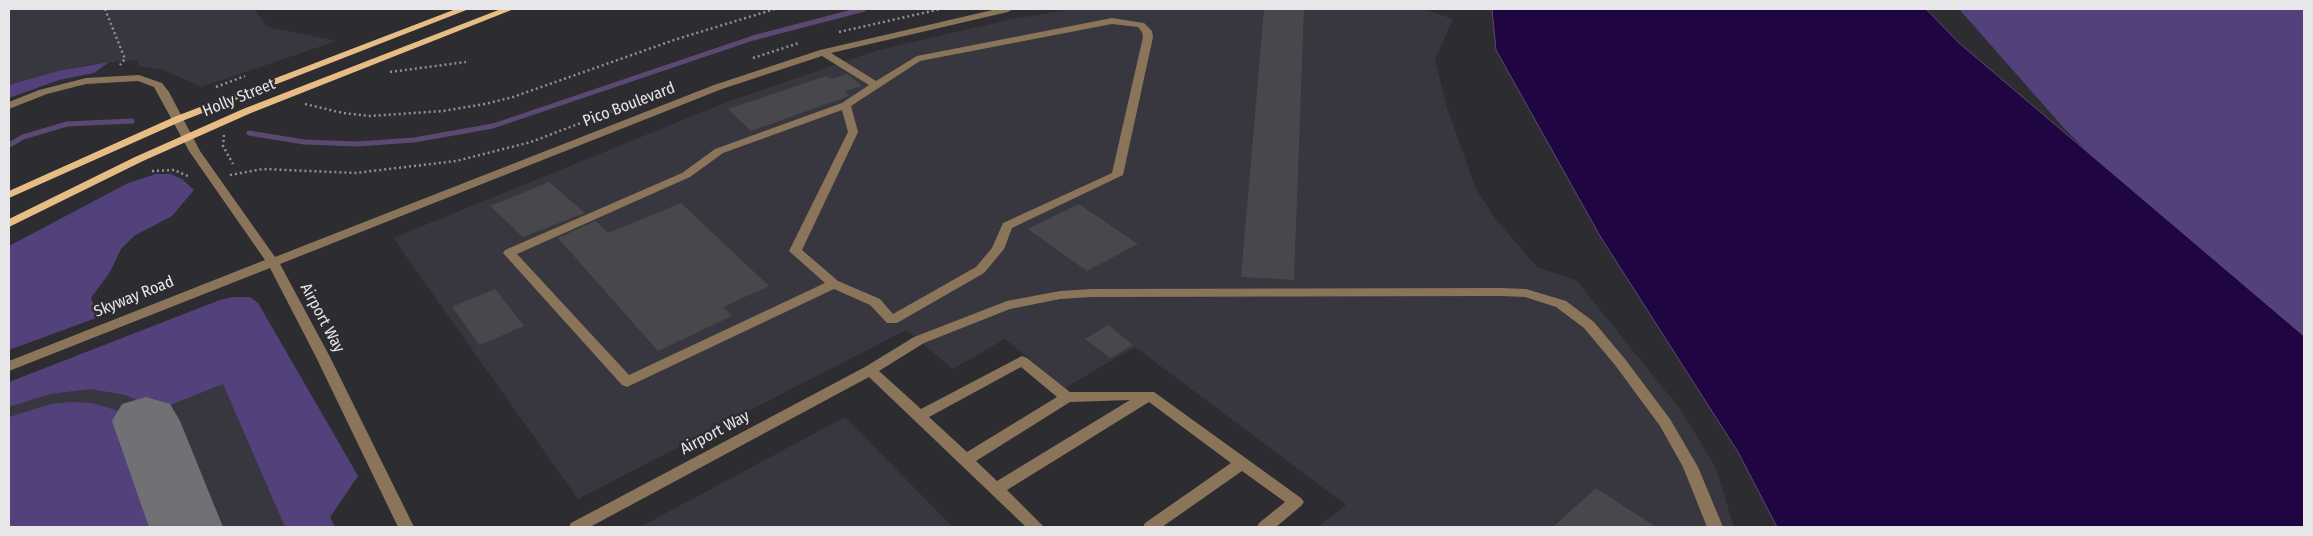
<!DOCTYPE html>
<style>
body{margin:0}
#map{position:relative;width:2313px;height:536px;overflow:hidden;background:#2d2c30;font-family:"Fira Sans Condensed",sans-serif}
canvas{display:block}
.frame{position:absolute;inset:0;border:10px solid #e7e7e9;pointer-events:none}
</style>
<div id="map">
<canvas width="2313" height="536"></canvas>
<div class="frame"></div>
</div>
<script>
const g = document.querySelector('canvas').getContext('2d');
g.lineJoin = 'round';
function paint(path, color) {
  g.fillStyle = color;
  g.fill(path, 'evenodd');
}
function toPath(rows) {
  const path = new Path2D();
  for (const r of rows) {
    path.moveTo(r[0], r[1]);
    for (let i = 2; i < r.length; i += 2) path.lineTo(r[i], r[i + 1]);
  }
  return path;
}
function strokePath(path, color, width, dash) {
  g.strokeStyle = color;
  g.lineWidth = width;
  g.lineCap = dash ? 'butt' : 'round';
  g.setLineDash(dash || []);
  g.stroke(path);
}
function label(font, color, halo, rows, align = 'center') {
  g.font = font + ' "Fira Sans Condensed",sans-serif';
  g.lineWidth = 5;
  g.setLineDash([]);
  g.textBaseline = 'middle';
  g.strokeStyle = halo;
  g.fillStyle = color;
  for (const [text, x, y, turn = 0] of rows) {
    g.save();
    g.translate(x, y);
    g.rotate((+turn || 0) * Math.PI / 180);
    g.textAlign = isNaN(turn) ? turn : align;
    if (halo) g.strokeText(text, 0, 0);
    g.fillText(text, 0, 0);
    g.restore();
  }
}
const built = toPath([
 [9,9,254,9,268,27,337,41,201,87,164,70,139,66,137,60,86,65,9,85],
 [1073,9,1424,9,1453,19,1435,60,1448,111,1476,189,1494,217,1537,267,1576,280,1681,410,1715,466,1734,527,1317,527,1346,505,1135,347,1065,388,1005,339,953,369,906,330,578,499,393,238,727,102,878,50,1012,19],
 [233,297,250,297,258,303,358,476,330,517,335,527,9,527,9,382,220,300],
 [845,417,953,527,640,527]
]);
const green = toPath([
 [1959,9,2304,9,2304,374,2062,126],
 [109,62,94,73,59,80,9,98,9,85,58,71],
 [156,174,171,174,182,179,194,190,172,216,134,236,121,249,110,272,91,298,99,317,9,350,9,246,128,183],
 [233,297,250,297,258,303,358,476,330,517,335,527,285,527,223,384,150,413,135,399,125,395,91,389,50,394,9,407,9,382,220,300],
 [71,402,92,403,106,407,118,411,126,418,161,527,9,527,9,417,51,404]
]);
const water = toPath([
 [1492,9,1926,9,1959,43,2304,336,2304,527,1777,527,1738,452,1600,236,1496,50,1492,9]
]);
const stream = toPath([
 [249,133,304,142,357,144,414,140,493,126,753,38,864,9],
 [9,145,23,137,67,124,132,121]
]);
const taxiway = toPath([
 [146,397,170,404,180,421,223,527,149,527,112,421,122,404,146,397]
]);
const building = toPath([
 [1264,9,1304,9,1294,280,1241,277],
 [847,74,862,86,845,91,849,96,751,131,728,109,826,76,831,79],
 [549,182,585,213,523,237,490,206],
 [681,203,769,286,723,307,732,316,658,351,558,238,595,221,608,233],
 [1079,204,1138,244,1087,271,1028,229],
 [495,289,524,326,480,345,452,307],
 [1108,325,1133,345,1110,358,1085,339],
 [1596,488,1656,527,1553,527]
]);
const path = toPath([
 [105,9,125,59,120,65],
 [839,32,941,9],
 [753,58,799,43],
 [390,72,466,62],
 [216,87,245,76],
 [305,104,343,113,370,116,443,111,485,104,513,97,677,39,775,9],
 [224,135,223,146,233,164],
 [152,171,174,170,190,177],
 [230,175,263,169,355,173,456,161,531,142,625,106]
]);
const minor = toPath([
 [997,9,1013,9,1008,12,831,53,876,81,917,56,1112,18,1144,23,1152,31,1153,37,1123,175,1012,228,1004,249,984,273,897,323,887,323,870,305,834,289,627,387,622,385,503,253,505,250,682,173,715,149,842,103,869,85,822,56,722,89,280,264,330,357,414,527,398,527,316,357,270,268,9,371,9,361,265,260,189,151,154,87,138,81,86,84,47,94,9,109,9,102,39,90,86,78,139,75,162,83,169,92,200,151,275,257,714,85,820,50,997,9],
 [1112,24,1138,27,1142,32,1143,37,1112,173,1003,223,992,248,976,267,893,314,880,299,838,281,802,250,858,132,851,106,920,61,1112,24],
 [842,110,848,132,789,251,825,283,629,375,517,254,690,177,723,153,842,110],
 [1501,288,1526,289,1566,301,1594,322,1625,359,1670,419,1698,467,1723,527,1707,527,1683,467,1660,426,1615,365,1584,328,1556,307,1525,297,1501,296,1092,297,1060,299,1010,309,924,343,879,371,921,409,1022,356,1027,358,1070,392,1154,392,1301,498,1304,502,1301,506,1276,527,1257,527,1259,523,1285,502,1242,471,1162,527,1143,527,1145,523,1231,463,1149,402,1007,490,1044,527,1026,527,869,377,590,527,569,527,571,523,865,367,914,337,1007,301,1060,291,1092,289,1501,288],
 [1021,367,1057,397,967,452,929,417,1021,367],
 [1130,400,997,481,976,461,1070,402,1130,400]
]);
const major = toPath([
 [456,9,469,9,182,121,9,198,9,191,174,117,456,9],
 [501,9,514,9,251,113,143,161,9,227,9,219,135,157,243,109,501,9]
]);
const streetNames = [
 ["Holly Street",239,98,-22],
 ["Pico Boulevard",629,105,-21],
 ["Skyway Road",134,297,-22],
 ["Airport Way",322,318,62],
 ["Airport Way",715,433,-28]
];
paint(built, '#38363e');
paint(green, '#52417b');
paint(water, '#1f0541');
strokePath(water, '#5b4973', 1);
strokePath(stream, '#5b4973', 5);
paint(taxiway, '#717074');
paint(building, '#48474b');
strokePath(path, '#919194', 2.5, [2, 3]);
paint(minor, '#8a755b');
paint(major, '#e7bc85');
label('16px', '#e7e7e9', '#2d2c30', streetNames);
</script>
